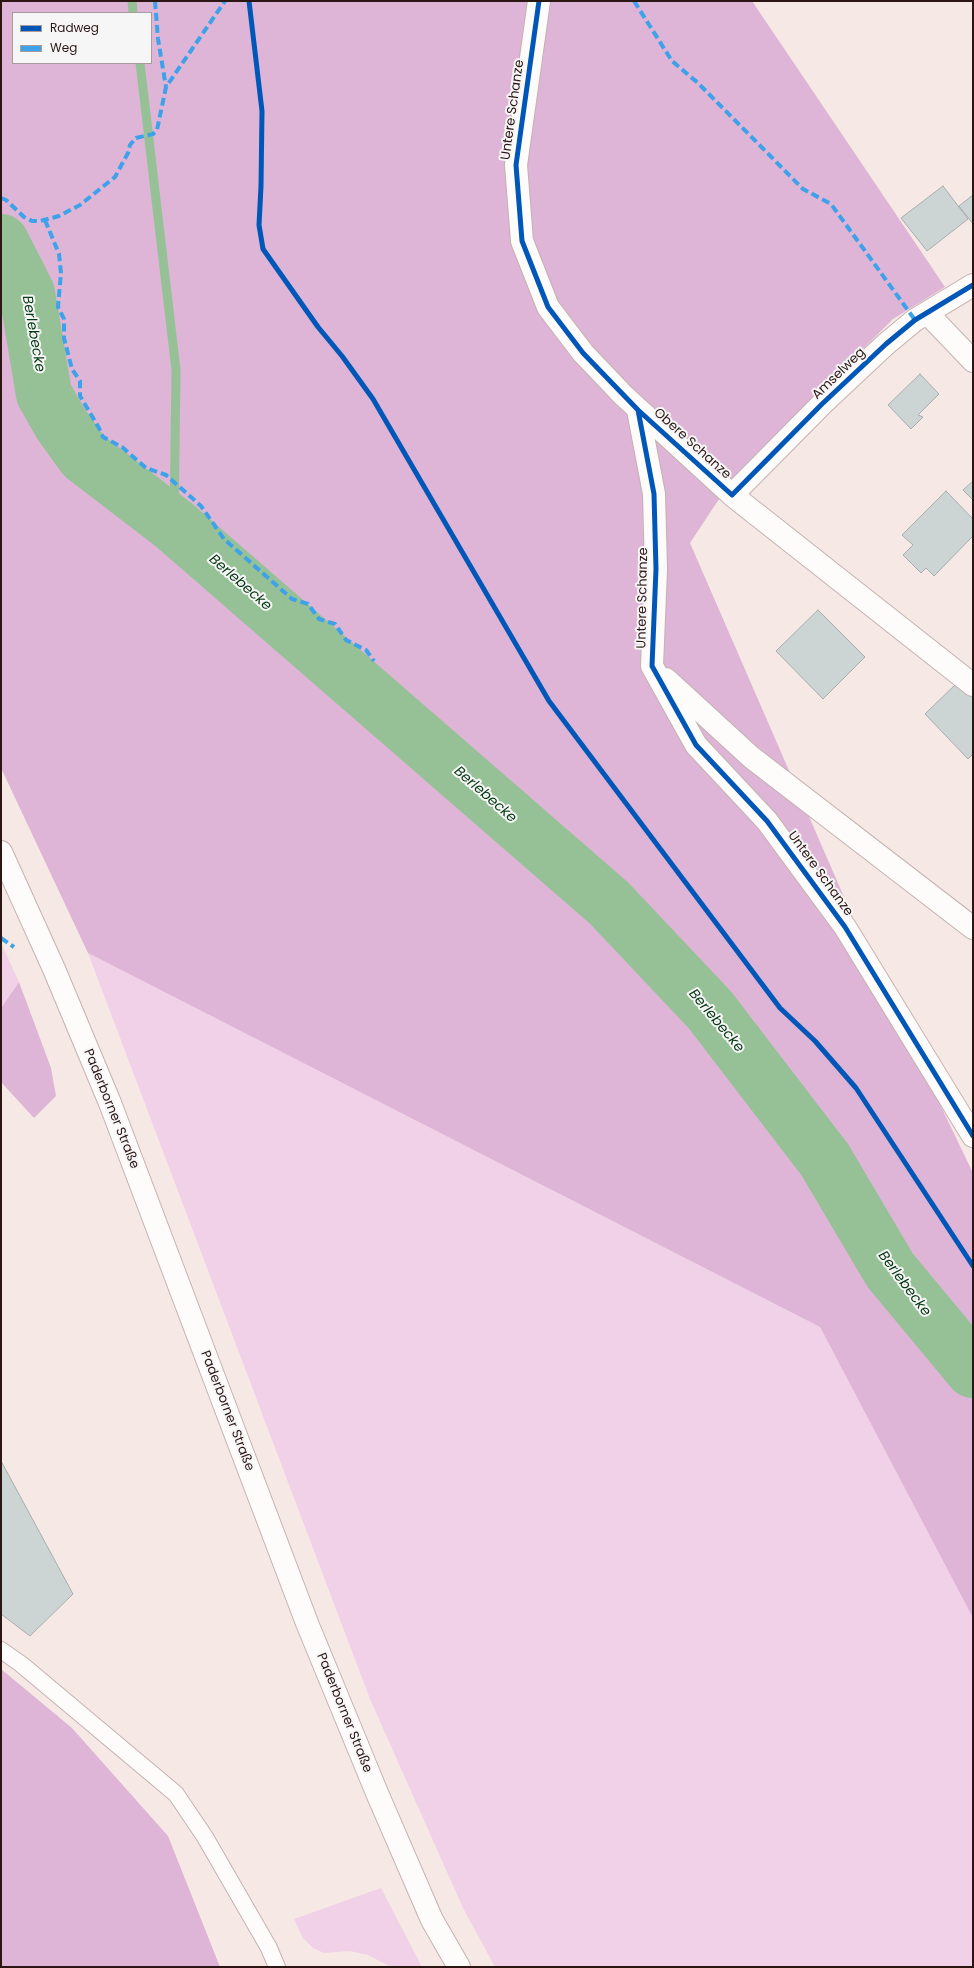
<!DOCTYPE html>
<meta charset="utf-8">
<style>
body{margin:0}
#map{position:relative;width:974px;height:1968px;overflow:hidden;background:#f6e8e5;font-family:Poppins,sans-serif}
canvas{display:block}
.frame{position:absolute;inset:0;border:2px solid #2b1613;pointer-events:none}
.legend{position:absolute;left:12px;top:12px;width:140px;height:52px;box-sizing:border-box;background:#f6f6f6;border:1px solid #a59c9b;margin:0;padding:5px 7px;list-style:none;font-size:12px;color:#2b1613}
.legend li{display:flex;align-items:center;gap:8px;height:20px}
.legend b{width:20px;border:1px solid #a59c9b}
</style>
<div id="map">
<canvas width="974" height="1968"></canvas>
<div class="frame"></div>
<ul class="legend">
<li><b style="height:5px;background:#0057b8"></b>Radweg</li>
<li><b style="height:5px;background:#3ea2ea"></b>Weg</li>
</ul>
</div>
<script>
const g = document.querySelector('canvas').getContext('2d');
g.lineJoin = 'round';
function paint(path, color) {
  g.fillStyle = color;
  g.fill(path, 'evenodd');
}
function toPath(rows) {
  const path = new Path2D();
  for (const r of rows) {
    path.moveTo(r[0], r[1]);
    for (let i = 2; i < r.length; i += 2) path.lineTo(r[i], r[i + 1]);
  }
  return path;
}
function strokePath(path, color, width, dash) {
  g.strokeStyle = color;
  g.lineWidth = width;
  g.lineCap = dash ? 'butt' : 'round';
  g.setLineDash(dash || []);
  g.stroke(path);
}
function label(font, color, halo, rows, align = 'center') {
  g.font = font + ' Poppins,sans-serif';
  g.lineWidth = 4;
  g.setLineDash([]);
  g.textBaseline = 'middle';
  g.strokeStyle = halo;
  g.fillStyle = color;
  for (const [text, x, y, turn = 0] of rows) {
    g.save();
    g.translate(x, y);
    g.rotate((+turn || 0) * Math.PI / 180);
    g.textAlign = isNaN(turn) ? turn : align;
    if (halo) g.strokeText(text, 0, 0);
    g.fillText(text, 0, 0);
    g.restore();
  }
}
const green = toPath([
 [1,943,19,982,1,1008],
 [88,953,820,1327,973,1618,973,1967,495,1967,463,1908,370,1699],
 [381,1888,422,1967,391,1967,368,1955,350,1951,324,1953,313,1948,303,1938,294,1919]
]);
const forest = toPath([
 [1,1,752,1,945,287,893,319,731,481,690,543,881,982,973,1173,973,1618,820,1327,88,953,1,768],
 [13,13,151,13,151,63,13,63],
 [19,982,51,1068,56,1096,34,1118,1,1082,1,1008],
 [1,1669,72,1728,168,1836,220,1967,1,1967]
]);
const stream = toPath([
 [132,1,133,13],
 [140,63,176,370,174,525]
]);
const river = toPath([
 [1,242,27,293,44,394,61,424,84,456,174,525,609,903,710,1010,825,1160,890,1270,973,1370]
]);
const building = toPath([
 [943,186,968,219,927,251,901,218,943,186],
 [973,195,973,224,959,206,973,195],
 [920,374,939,394,918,415,923,417,911,429,888,405,920,374],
 [973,481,973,500,963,490,973,481],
 [946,491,973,519,973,536,934,576,926,568,921,573,903,555,913,545,902,535,946,491],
 [818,610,865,657,823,699,776,651,818,610],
 [959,681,973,696,973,754,968,759,925,714,959,681],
 [1,1461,73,1594,30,1636,1,1614,1,1461]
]);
const lane = toPath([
 [1,1650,21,1664,176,1794,205,1837,269,1948,277,1967]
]);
const street = toPath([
 [539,1,516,165,522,241,548,307,583,353,623,395,732,495,973,685],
 [928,314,973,361],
 [638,410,654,494,656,569,652,666,696,745,767,821,845,927,973,1136],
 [732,495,822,404,886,344,915,320,973,285],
 [666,679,751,757,973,928]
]);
const secondary = toPath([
 [1,852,54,969,110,1103,307,1623,377,1793,432,1920,459,1967]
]);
const quiet = toPath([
 [155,1,158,39,166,87],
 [634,1,672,61,698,83,803,189,831,204,915,320],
 [1,198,6,200,24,217,32,221,40,221,59,216,80,205,115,177,128,153,130,145,136,138,153,134,157,130,166,87,225,1],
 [45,220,59,254,61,273,58,307,64,319,64,338,72,369,80,381,80,396,99,428,103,437,122,447,146,468,166,475,201,506,224,539,292,599,308,604,319,619,335,624,346,640,366,650,374,661],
 [1,938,14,947]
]);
const cycleway = toPath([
 [249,1,262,111,261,186,259,225,263,249,318,327,342,356,373,399,549,701,780,1008,815,1041,856,1088,973,1266],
 [539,1,516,165,522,241,548,307,583,353,638,410,732,495,822,404,886,344,915,320,973,285],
 [638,410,654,494,656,569,652,666,696,745,767,821,845,927,973,1136]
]);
const streetNames = [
 ["Untere Schanze",513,110,-82],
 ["Amselweg",839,374,-44],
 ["Obere Schanze",692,444,42],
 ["Untere Schanze",643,598,-89],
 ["Untere Schanze",820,874,54],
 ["Paderborner Straße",111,1109,68],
 ["Paderborner Straße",227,1411,69],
 ["Paderborner Straße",344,1713,68]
];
const waterNames = [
 ["Berlebecke",33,334,80],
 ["Berlebecke",240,583,41],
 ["Berlebecke",485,795,41],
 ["Berlebecke",716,1021,50],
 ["Berlebecke",904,1284,53]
];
paint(green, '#f0d1e8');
paint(forest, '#deb5d6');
strokePath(stream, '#96c197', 9);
strokePath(river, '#96c197', 56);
paint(building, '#cdd4d4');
strokePath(building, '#a7adae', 1);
strokePath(lane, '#c3b2b0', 18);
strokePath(street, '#c3b2b0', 24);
strokePath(secondary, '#c3b2b0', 24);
strokePath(lane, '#fefcfb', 16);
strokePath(street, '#fefcfb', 22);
strokePath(secondary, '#fefcfb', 22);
strokePath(quiet, '#3ea2ea', 4, [8, 4]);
strokePath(cycleway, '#0057b8', 5);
label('13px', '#2b1613', '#f6f6f6', streetNames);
label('italic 14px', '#053912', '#f6f6f6', waterNames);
</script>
